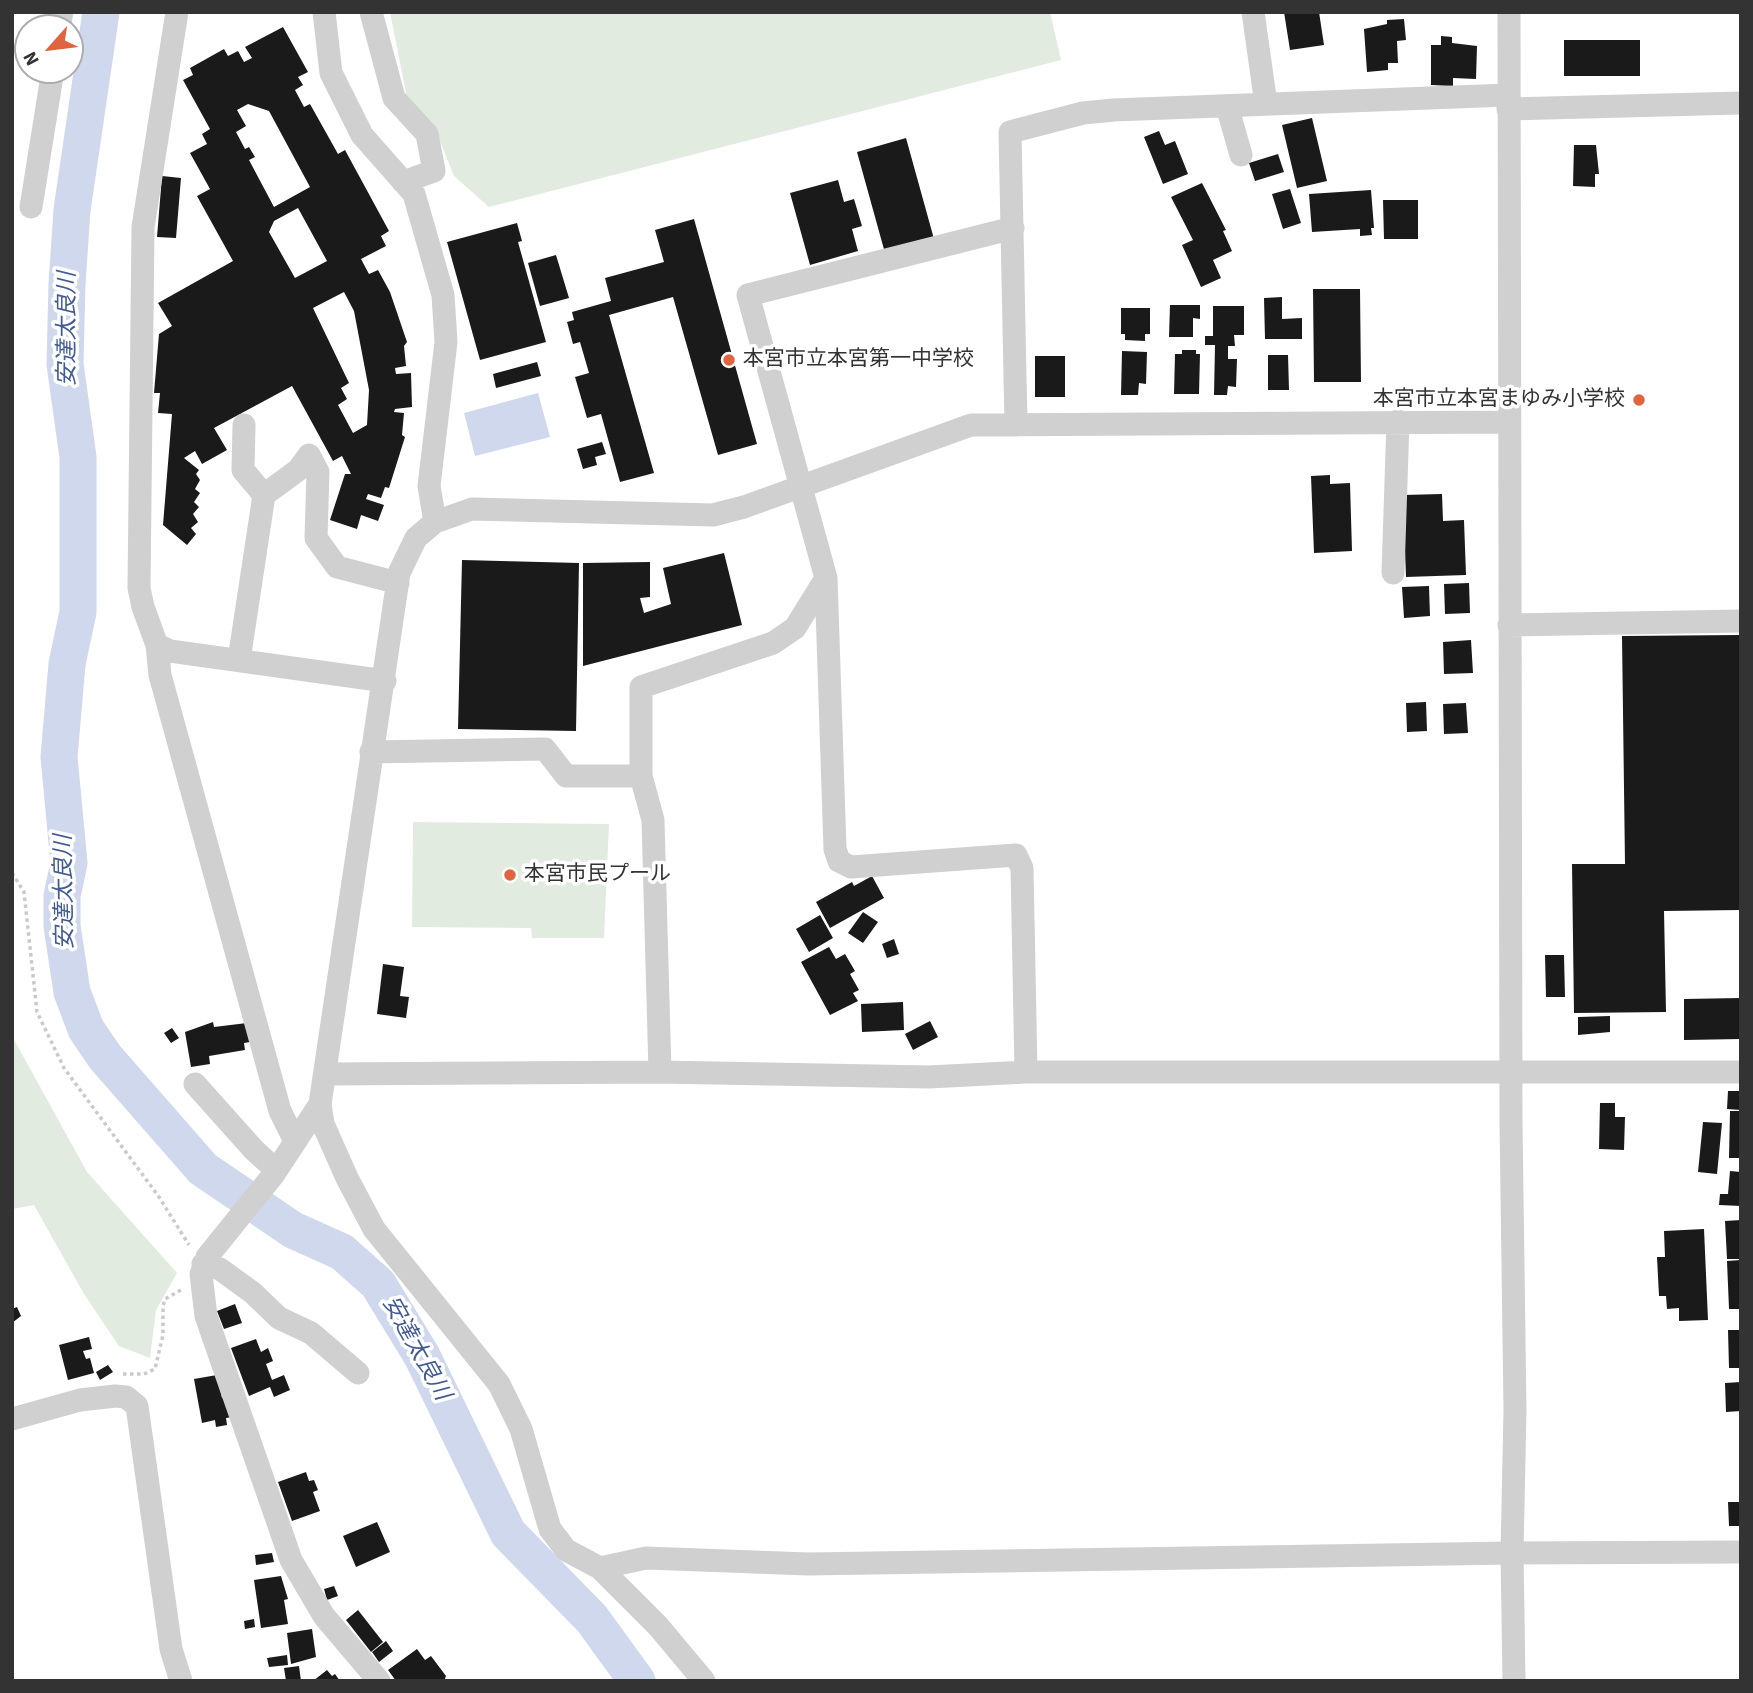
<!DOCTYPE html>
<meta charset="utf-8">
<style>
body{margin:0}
#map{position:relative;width:1753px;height:1693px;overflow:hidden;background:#fff;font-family:"Source Sans 3",sans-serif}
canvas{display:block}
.frame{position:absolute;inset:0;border:14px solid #333;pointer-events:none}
.north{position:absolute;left:14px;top:14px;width:70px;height:70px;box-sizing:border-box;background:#fff;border:2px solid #adadad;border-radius:50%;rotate:242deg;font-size:19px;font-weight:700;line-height:28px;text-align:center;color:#333}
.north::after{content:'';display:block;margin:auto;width:24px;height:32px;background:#df643f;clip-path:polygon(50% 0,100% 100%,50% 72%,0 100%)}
</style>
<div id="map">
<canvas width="1753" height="1693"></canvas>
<div class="frame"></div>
<div class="north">N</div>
</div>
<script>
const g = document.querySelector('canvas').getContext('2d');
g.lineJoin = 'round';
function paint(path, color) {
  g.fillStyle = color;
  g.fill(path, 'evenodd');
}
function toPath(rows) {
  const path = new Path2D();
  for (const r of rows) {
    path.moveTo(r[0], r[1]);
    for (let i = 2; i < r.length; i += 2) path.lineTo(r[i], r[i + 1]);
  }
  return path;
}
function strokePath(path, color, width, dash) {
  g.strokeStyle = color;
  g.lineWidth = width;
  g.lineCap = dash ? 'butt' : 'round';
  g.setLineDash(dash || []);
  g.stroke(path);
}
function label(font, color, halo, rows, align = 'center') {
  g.font = font + ' "Source Sans 3","Noto Sans JP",sans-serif';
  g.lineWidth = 7;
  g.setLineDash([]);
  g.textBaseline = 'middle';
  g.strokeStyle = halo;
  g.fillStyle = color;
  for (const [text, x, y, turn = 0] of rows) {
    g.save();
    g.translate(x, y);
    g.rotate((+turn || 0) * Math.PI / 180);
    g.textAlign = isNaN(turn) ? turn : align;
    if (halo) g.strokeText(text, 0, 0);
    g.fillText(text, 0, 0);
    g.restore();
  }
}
const green = toPath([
 [390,12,1050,12,1061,60,489,207,454,176,436,131,407,98],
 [413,822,609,824,604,938,532,938,531,928,412,927],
 [12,1036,87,1172,177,1273,156,1310,150,1358,119,1346,84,1294,34,1205,12,1209]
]);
const water = toPath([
 [538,393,550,437,475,456,464,413]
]);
const river = toPath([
 [101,12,72,210,67,284,65,364,78,457,78,612,67,664,59,757,69,863,62,896,62,926,72,992,86,1029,105,1057,203,1169,293,1230,342,1252,378,1284,422,1356,508,1533,592,1619,637,1681]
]);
const building = toPath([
 [1284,12,1319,12,1324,45,1290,50],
 [1404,19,1406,40,1397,41,1398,63,1388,63,1388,70,1367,72,1364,29,1387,24,1387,20],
 [283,27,308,72,298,77,303,85,295,90,304,107,310,104,338,154,345,150,389,231,381,236,386,246,361,259,369,274,378,270,390,292,407,342,404,346,406,366,395,368,396,374,411,373,412,407,395,409,394,412,404,413,402,435,405,437,389,488,385,487,381,498,368,494,366,499,384,505,378,521,361,515,357,529,330,520,345,474,351,474,342,456,333,461,292,386,214,428,227,450,202,464,195,451,184,458,199,470,196,474,200,480,195,489,200,493,194,502,199,507,193,514,198,522,191,528,196,534,187,545,163,525,172,414,158,413,160,393,154,393,159,334,172,326,158,303,233,261,197,196,210,189,190,153,207,144,202,134,210,129,183,80,193,75,190,68,224,49,228,56,238,51,244,62,252,58,245,47],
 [248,104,269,111,310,187,274,207,249,160,255,157,249,147,245,149,236,132,246,126,237,110],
 [298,208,327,261,295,278,269,232,274,221],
 [344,292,354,311,369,390,367,425,353,433,338,405,347,399,341,388,349,383,313,308],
 [1441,36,1452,37,1452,43,1477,46,1476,79,1453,78,1453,86,1431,85,1431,45,1441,45],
 [1564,40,1640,40,1640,76,1564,76],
 [1312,118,1327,181,1297,188,1282,125],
 [1159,131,1165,145,1175,141,1188,174,1163,184,1144,137],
 [906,138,934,239,885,253,857,152],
 [1574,145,1596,145,1599,174,1595,174,1595,187,1573,186],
 [1278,154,1284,172,1255,181,1249,163],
 [162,176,181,178,176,238,157,237],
 [838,180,844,202,854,199,862,226,852,229,858,251,810,265,790,193],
 [1202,183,1226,230,1223,231,1232,251,1213,260,1221,278,1201,287,1182,245,1193,240,1171,197],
 [1290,189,1301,223,1283,229,1272,194],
 [1371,190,1374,228,1371,228,1372,235,1360,236,1360,229,1312,232,1309,194],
 [1383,200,1418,200,1418,239,1384,239],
 [694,219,757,444,718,455,673,297,609,315,654,473,620,482,601,414,587,418,575,377,589,373,580,342,573,344,567,322,574,320,572,312,611,301,605,278,664,262,655,230],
 [517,223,522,241,518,242,546,342,480,360,447,242],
 [556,255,569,298,540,306,528,263],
 [1313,289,1360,289,1361,382,1314,382],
 [1282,297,1282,319,1302,318,1302,339,1265,339,1264,298],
 [1170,305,1200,305,1200,319,1193,318,1193,337,1169,337],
 [1213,306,1244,306,1244,335,1234,335,1235,346,1228,346,1228,359,1237,359,1236,387,1228,386,1227,395,1214,395,1215,345,1205,345,1205,336,1213,336],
 [1121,308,1150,308,1150,334,1145,334,1145,341,1125,340,1125,334,1121,334],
 [1182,350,1196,350,1196,354,1200,354,1199,394,1174,394,1175,354,1182,354],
 [1122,351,1147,352,1146,384,1139,383,1138,395,1121,395],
 [1268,355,1288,355,1289,390,1268,390],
 [1035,356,1065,356,1065,397,1035,397],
 [537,362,541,376,496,388,493,374],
 [602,442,606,454,595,457,597,465,583,469,577,449],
 [1330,475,1330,484,1350,483,1352,551,1314,553,1311,476],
 [1442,494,1443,521,1464,520,1466,575,1406,577,1403,495],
 [724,553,742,625,583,666,583,563,650,562,650,597,640,598,644,613,671,604,663,568],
 [462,560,579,563,576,731,458,729],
 [1469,583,1470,613,1445,614,1444,584],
 [1429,586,1430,616,1404,618,1402,587],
 [1741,635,1741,910,1664,911,1666,1012,1574,1013,1572,864,1625,864,1622,636],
 [1471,640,1473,673,1444,674,1443,642],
 [1426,702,1427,731,1407,732,1406,703],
 [1466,703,1468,733,1444,734,1443,704],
 [872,876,884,898,830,928,816,902,852,882,854,886],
 [863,912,878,922,863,943,848,933],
 [820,915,833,938,809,952,796,929],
 [894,939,899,954,887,958,882,944],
 [829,947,836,959,845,954,855,971,850,974,859,990,853,993,858,1001,830,1015,801,962],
 [1545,955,1564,955,1565,997,1546,997],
 [383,964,404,967,400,996,409,997,406,1018,377,1014],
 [1741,998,1741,1039,1684,1040,1684,999],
 [903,1002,904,1030,862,1032,861,1004],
 [1610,1016,1610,1032,1578,1035,1578,1017],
 [930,1021,938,1037,913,1050,905,1034],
 [213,1022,214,1027,247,1023,250,1042,244,1043,245,1050,209,1056,210,1064,191,1067,185,1032],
 [172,1028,179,1038,171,1043,164,1033],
 [1728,1091,1741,1091,1741,1110,1727,1109],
 [1600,1103,1615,1103,1615,1117,1625,1117,1624,1150,1599,1149],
 [1730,1111,1741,1111,1741,1158,1729,1158],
 [1703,1122,1722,1123,1717,1174,1698,1172],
 [1730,1171,1741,1172,1741,1206,1719,1205,1720,1194,1728,1194],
 [1741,1220,1741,1259,1727,1259,1725,1221],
 [1704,1229,1708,1320,1679,1321,1679,1308,1667,1309,1666,1296,1659,1296,1657,1257,1665,1257,1664,1231],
 [1741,1260,1741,1309,1729,1309,1727,1261],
 [235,1304,242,1323,224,1329,217,1311],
 [17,1307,21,1316,12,1323,12,1309],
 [1728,1330,1741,1330,1741,1368,1729,1368],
 [89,1337,92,1349,83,1351,86,1359,90,1358,94,1373,68,1380,59,1345],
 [256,1339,261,1352,268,1348,273,1361,266,1364,272,1380,284,1375,290,1390,274,1397,270,1387,249,1396,231,1348],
 [108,1365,113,1372,100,1380,96,1372],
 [217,1375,222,1398,229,1396,233,1417,226,1418,227,1425,216,1427,215,1420,202,1423,194,1379],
 [1741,1382,1741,1411,1726,1412,1725,1383],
 [306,1472,309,1481,314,1480,318,1490,313,1492,320,1511,292,1521,278,1482],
 [1728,1502,1741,1502,1741,1526,1729,1526],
 [377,1522,390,1552,356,1567,343,1536],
 [272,1553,274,1562,256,1565,255,1555],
 [281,1576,288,1599,284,1600,288,1624,261,1628,254,1580],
 [334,1586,338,1596,327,1600,324,1589],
 [358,1610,383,1642,371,1652,346,1620],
 [254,1619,255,1627,245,1629,244,1621],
 [312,1629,316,1657,291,1664,287,1633],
 [386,1641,393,1651,379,1662,372,1652],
 [417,1649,425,1660,431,1656,446,1676,444,1681,396,1681,388,1670],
 [287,1655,288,1665,269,1667,267,1658],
 [299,1666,301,1681,286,1681,284,1668],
 [327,1670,332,1676,335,1674,340,1681,313,1681]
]);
const path = toPath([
 [12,873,24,892,37,1012,64,1068,159,1197,189,1245],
 [123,1374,144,1374,155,1369,163,1335,163,1306,165,1299,181,1290]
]);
const minor = toPath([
 [177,12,143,227,139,588,143,607,157,645,170,651,385,681],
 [324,12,331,73,362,135,414,194,443,295,446,342,429,486,435,522],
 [371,12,394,98,427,134,434,171,403,182],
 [1253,12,1266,104],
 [1509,12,1511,1122,1515,1410,1512,1553,1741,1552],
 [59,28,62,12],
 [1227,106,1241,155],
 [1508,109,1741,103],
 [31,207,53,70],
 [1013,228,748,295,826,578,835,849,839,861,851,867,1016,855,1022,868,1026,1072],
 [244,425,243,470,264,495],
 [1016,425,1010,132,1083,113,1114,110,1508,95],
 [1393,573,1398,421],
 [1509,625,1741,621],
 [157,645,160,675,280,1111,295,1141],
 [239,660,264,495,298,470,309,455,318,472,316,538,337,567,398,583],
 [371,752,545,749,566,776,641,776],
 [660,1072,653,820,641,776,641,687,773,643,795,628,826,578],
 [325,1074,660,1072,929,1077,1026,1072,1741,1072],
 [195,1084,254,1150,276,1170],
 [320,1104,323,1124,347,1178,374,1229,499,1384,521,1429,550,1529,566,1550,600,1568,646,1558,808,1564,1512,1553,1514,1681],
 [203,1264,220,1269,253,1293,279,1318,311,1333,358,1373],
 [12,1419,80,1400,115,1396,126,1397,137,1406,171,1649,181,1681],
 [600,1568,658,1626,704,1681],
 [379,1681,324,1616,291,1560,206,1316,201,1274,207,1257,274,1174,320,1104,399,573,416,538,435,522,472,509,713,515,744,507,971,425,1508,422]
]);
const markers = [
 [729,360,7,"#df643f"],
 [1639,400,7,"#df643f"],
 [510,875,7,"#df643f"]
];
const poiNames = [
 ["本宮市立本宮第一中学校",743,360],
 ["本宮市立本宮まゆみ小学校",1625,400,"right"],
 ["本宮市民プール",524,875]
];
const waterNames = [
 ["安達太良川",69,329,-90],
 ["安達太良川",66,892,-91],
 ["安達太良川",415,1349,61]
];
paint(green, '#e2ebdf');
paint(water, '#d0d8ed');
strokePath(river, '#d0d8ed', 37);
paint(building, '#1a1a1a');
strokePath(path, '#cacaca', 3.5, [3.5, 3.5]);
strokePath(minor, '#d0d0d0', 23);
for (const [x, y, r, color] of markers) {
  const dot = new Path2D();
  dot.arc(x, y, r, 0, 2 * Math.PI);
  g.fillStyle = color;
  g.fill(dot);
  strokePath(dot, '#fff', 2.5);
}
label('21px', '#333', '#fff', poiNames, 'left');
label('italic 23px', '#425b93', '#fff', waterNames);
</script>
